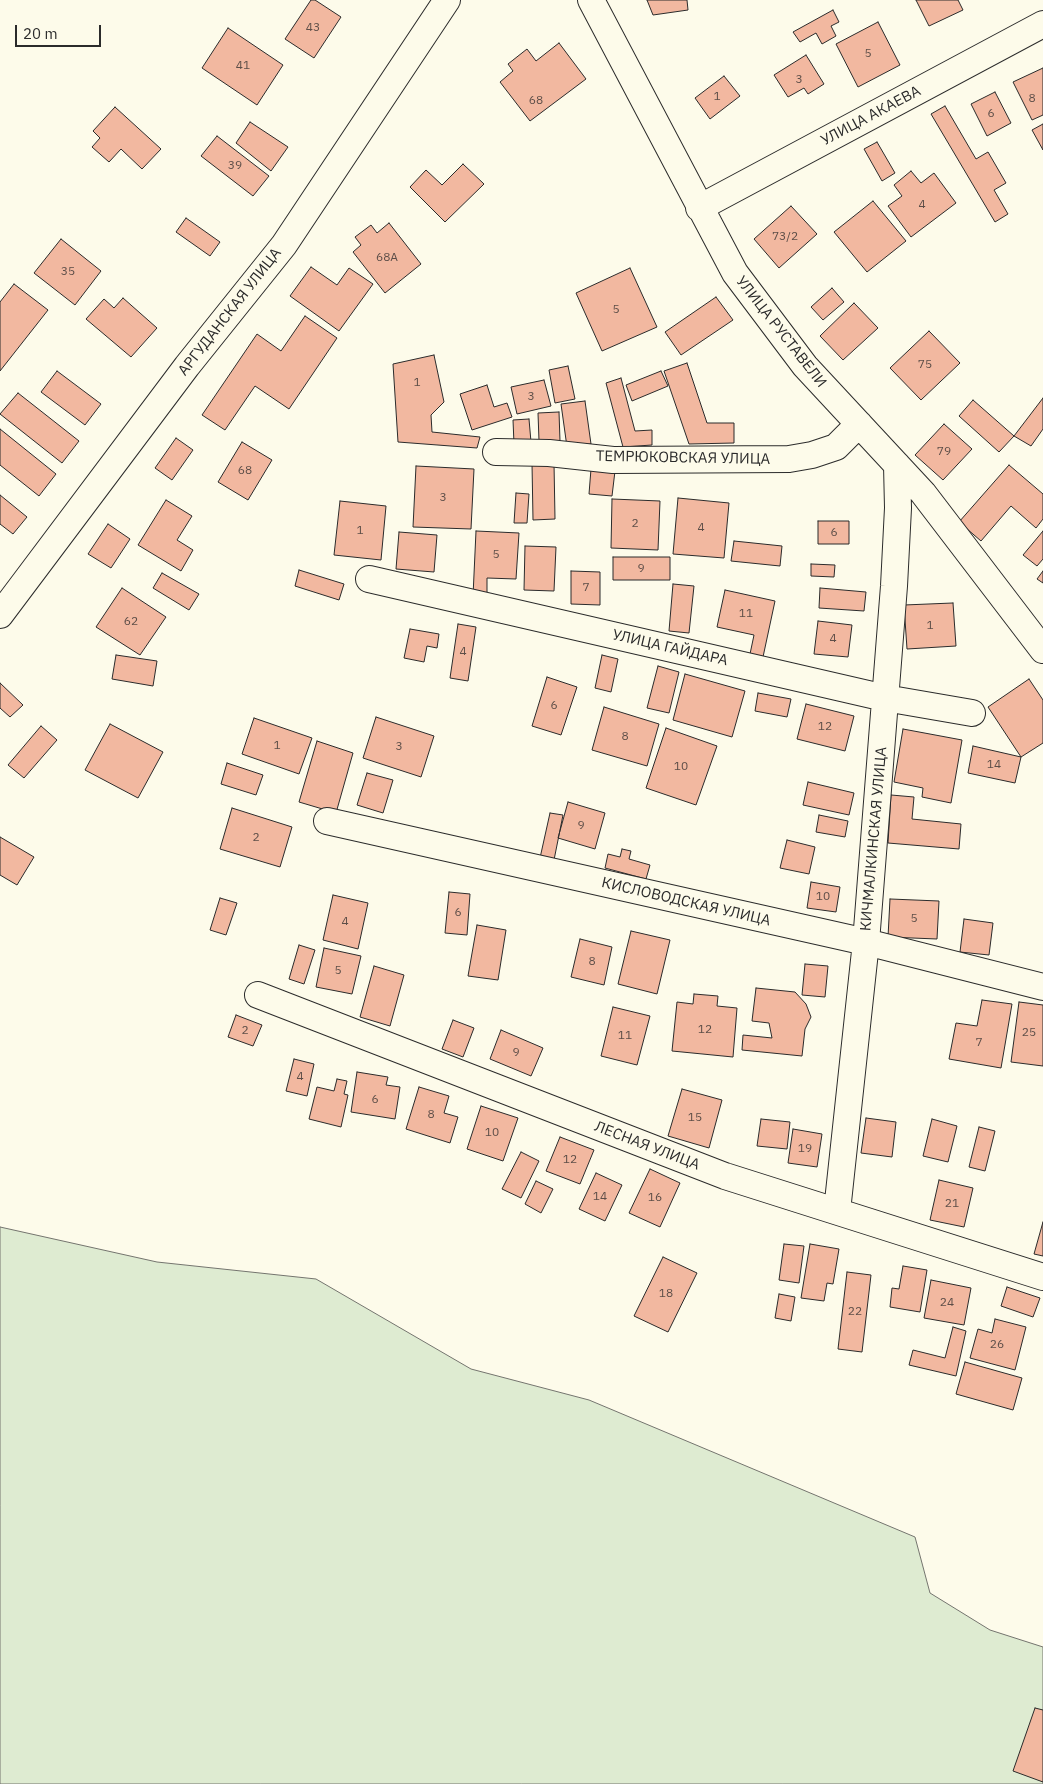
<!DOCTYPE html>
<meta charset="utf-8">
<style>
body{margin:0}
#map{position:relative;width:1043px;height:1784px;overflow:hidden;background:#fdfbea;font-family:"IBM Plex Sans",sans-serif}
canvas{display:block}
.scale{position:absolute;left:15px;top:25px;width:86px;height:22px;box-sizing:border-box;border:2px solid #2b2b2b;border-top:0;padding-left:6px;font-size:15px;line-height:18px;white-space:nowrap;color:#2b2b2b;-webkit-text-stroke:4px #fdfbea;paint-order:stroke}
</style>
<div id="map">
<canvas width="1043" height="1784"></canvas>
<div class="scale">20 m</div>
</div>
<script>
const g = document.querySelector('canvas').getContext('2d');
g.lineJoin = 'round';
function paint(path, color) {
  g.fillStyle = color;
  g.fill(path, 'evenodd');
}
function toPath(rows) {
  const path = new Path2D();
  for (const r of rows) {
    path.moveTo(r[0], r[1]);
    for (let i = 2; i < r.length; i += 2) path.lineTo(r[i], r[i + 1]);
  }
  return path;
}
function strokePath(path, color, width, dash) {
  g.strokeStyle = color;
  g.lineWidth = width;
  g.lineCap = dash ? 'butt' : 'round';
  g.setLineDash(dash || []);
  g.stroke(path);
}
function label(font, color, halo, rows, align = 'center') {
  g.font = font + ' "IBM Plex Sans",sans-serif';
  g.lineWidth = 4;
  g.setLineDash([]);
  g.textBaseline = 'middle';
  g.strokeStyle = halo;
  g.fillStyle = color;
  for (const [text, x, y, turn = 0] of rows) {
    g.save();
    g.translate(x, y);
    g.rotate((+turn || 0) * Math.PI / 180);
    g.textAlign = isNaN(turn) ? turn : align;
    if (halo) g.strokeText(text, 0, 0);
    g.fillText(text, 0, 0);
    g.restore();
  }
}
const green = toPath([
 [0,1227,157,1262,316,1279,471,1369,589,1400,915,1537,930,1593,990,1630,1043,1647,1043,1784,0,1784,0,1227]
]);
const building = toPath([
 [311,0,315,0,341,17,314,58,285,39,311,0],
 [647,0,687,0,688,10,653,15,647,0],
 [916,0,958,0,963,10,929,26,916,0],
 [833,10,839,22,831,26,836,36,822,44,816,33,800,42,793,32,833,10],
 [878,22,900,65,858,87,836,44,878,22],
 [228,28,283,65,257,105,202,68,228,28],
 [559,43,586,79,530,121,500,82,513,71,508,64,527,49,536,61,559,43],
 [806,55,824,84,808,94,804,88,788,97,774,75,806,55],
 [1043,68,1043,115,1032,120,1013,82,1043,68],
 [724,76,740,96,710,119,695,98,724,76],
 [995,92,1011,123,987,136,971,104,995,92],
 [945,106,976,159,988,152,1006,183,994,190,1008,214,995,222,931,114,945,106],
 [115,107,161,149,142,169,121,149,109,162,92,147,100,138,93,131,115,107],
 [250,122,288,147,271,171,236,143,250,122],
 [1043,124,1043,150,1032,130,1043,124],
 [217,136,269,176,253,196,201,156,217,136],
 [877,142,895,173,882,181,864,149,877,142],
 [463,164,484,184,445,222,410,187,426,170,442,185,463,164],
 [911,171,921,183,934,173,956,203,911,237,888,206,902,196,894,185,911,171],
 [873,201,906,241,867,272,834,232,873,201],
 [791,206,817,234,779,268,754,239,791,206],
 [186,218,220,242,210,256,176,232,186,218],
 [389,223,421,264,385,293,353,252,361,245,355,237,371,225,377,233,389,223],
 [61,239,101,271,75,305,34,273,61,239],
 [311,267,337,285,349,268,373,284,339,331,290,296,311,267],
 [630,268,657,327,602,351,576,293,630,268],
 [14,284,48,310,0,371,0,302,14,284],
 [832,288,844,302,823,320,811,307,832,288],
 [716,297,733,320,681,355,665,332,716,297],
 [123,298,157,328,131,357,86,319,104,299,114,308,123,298],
 [854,303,878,328,843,360,820,336,854,303],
 [305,316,337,338,289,409,255,386,225,430,202,415,257,334,281,351,305,316],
 [929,331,960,363,921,400,890,368,929,331],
 [434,355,444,402,431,415,432,432,480,437,477,448,398,442,393,364,434,355],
 [687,363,707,423,734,423,734,443,689,444,664,371,687,363],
 [568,366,575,399,555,403,549,370,568,366],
 [57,371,101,404,85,425,41,392,57,371],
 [661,371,668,386,632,401,626,385,661,371],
 [621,378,635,431,652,430,652,445,623,447,606,383,621,378],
 [544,380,551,406,517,414,511,387,544,380],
 [487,385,494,407,507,403,512,417,472,430,460,394,487,385],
 [18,393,79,441,62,463,0,414,18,393],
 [1043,398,1043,429,1031,446,1014,436,1043,398],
 [973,400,1014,436,999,452,959,416,973,400],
 [585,401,591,444,567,447,561,404,585,401],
 [559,412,560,441,539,441,538,413,559,412],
 [529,419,531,442,514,444,513,420,529,419],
 [944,424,972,449,943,480,915,455,944,424],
 [0,429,56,474,39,496,0,465,0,429],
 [176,438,193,450,172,480,155,468,176,438],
 [242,442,272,460,248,500,218,482,242,442],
 [532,463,554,463,555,519,533,520,532,463],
 [1009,465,1043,494,1043,519,1036,528,1011,506,981,541,959,522,1009,465],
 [416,466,474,469,471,529,413,527,416,466],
 [591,469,615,471,612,496,589,494,591,469],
 [516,493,529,494,527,523,514,523,516,493],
 [0,495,27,517,13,534,0,524,0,495],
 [678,498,729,503,724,558,673,554,678,498],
 [612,499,660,501,658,550,611,548,612,499],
 [166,500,192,516,177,540,193,550,181,571,138,545,166,500],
 [340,501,386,506,381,560,334,555,340,501],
 [818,521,849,521,849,544,818,544,818,521],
 [108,524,130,539,111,568,88,554,108,524],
 [476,531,519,533,516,579,487,578,487,597,473,596,476,531],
 [1043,531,1043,559,1037,566,1023,555,1043,531],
 [399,532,437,535,434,572,396,569,399,532],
 [734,541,782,546,780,566,731,561,734,541],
 [525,546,556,547,554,591,524,590,525,546],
 [613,557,670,557,670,580,613,580,613,557],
 [811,564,835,565,834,577,811,576,811,564],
 [299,570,344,584,339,600,295,586,299,570],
 [571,571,600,572,600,605,571,604,571,571],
 [1043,571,1043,583,1037,579,1043,571],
 [162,573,199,594,189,610,153,588,162,573],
 [673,584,694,586,689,633,669,631,673,584],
 [122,588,166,617,140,655,96,627,122,588],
 [820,588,866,592,864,611,819,608,820,588],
 [725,590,775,601,763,657,750,654,754,635,717,627,725,590],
 [953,603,956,646,907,649,904,605,953,603],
 [818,621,852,625,848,657,814,654,818,621],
 [458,624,476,627,468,681,450,678,458,624],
 [410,629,439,634,437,648,427,646,424,662,404,658,410,629],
 [116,655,157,661,153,686,112,679,116,655],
 [602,655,618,659,611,692,595,688,602,655],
 [658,666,679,672,669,713,647,708,658,666],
 [685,674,745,691,732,737,673,720,685,674],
 [547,677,577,687,561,735,532,726,547,677],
 [1029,679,1043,700,1043,743,1021,757,988,707,1029,679],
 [0,683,23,705,10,717,0,708,0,683],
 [758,693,791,699,787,717,755,711,758,693],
 [806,704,854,716,845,751,797,739,806,704],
 [604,707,659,724,647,766,592,750,604,707],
 [376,717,434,736,421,777,363,758,376,717],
 [254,718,312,738,299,774,242,754,254,718],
 [110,724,163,752,138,798,85,770,110,724],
 [41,726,57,740,24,778,8,765,41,726],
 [666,728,717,746,696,805,646,788,666,728],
 [903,729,962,740,951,803,922,797,923,788,894,782,903,729],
 [317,741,353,753,336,813,299,802,317,741],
 [973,746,1021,757,1015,783,968,773,973,746],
 [227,763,263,775,256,795,221,784,227,763],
 [367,773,393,780,383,813,357,805,367,773],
 [808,782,854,793,849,815,803,805,808,782],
 [891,795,914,797,912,819,961,824,959,849,888,843,891,795],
 [568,802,605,813,595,849,558,838,568,802],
 [232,808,292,827,280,867,220,849,232,808],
 [550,813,563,815,554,860,540,858,550,813],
 [819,815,848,821,845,837,816,832,819,815],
 [0,837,34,857,17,885,0,875,0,837],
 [787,840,815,847,809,874,780,868,787,840],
 [622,849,631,851,629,859,650,865,646,879,605,868,608,854,620,857,622,849],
 [811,882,840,887,836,912,807,908,811,882],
 [449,892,470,894,467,935,445,933,449,892],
 [333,895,368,903,358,949,323,940,333,895],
 [220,898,237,903,226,935,210,930,220,898],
 [890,899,939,901,937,939,888,937,890,899],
 [964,919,993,923,989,955,960,952,964,919],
 [477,925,506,930,498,980,468,976,477,925],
 [631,931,670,940,657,994,618,984,631,931],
 [580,939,612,947,604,985,571,977,580,939],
 [299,945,315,950,304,984,289,979,299,945],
 [324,948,361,956,352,994,316,987,324,948],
 [805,964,828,966,825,997,802,995,805,964],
 [374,966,404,975,390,1026,360,1017,374,966],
 [756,988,795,992,806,1004,811,1017,805,1029,802,1056,742,1050,743,1035,772,1038,769,1023,752,1021,756,988],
 [694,994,718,996,717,1006,737,1008,733,1057,672,1051,677,1002,693,1004,694,994],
 [982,1000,1012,1004,1001,1068,949,1059,956,1023,977,1026,982,1000],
 [1019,1002,1043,1005,1043,1066,1011,1062,1019,1002],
 [613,1007,650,1016,637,1065,601,1056,613,1007],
 [236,1015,262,1025,253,1046,228,1037,236,1015],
 [453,1020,474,1028,463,1057,442,1049,453,1020],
 [501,1030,543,1048,531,1076,490,1059,501,1030],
 [294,1059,314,1064,307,1096,286,1091,294,1059],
 [357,1072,388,1077,386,1085,400,1087,395,1119,351,1112,357,1072],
 [337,1079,347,1081,344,1094,348,1095,341,1127,309,1119,317,1087,334,1091,337,1079],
 [419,1087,449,1096,444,1113,458,1117,450,1143,406,1129,419,1087],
 [682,1089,722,1100,709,1148,668,1136,682,1089],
 [481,1106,518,1118,503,1161,467,1149,481,1106],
 [866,1118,896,1122,892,1157,861,1153,866,1118],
 [761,1119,790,1122,787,1149,757,1146,761,1119],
 [932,1119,957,1126,948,1162,923,1156,932,1119],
 [979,1127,995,1131,985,1171,969,1167,979,1127],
 [793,1129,822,1134,817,1167,788,1163,793,1129],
 [560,1137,594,1150,580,1184,546,1171,560,1137],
 [521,1152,539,1161,521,1198,502,1189,521,1152],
 [650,1169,680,1183,660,1227,629,1213,650,1169],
 [596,1173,622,1185,605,1221,579,1209,596,1173],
 [939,1180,973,1188,964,1227,930,1220,939,1180],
 [536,1181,553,1189,541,1213,525,1204,536,1181],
 [1043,1222,1043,1256,1034,1254,1043,1222],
 [784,1244,804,1246,799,1283,779,1280,784,1244],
 [810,1244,839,1249,833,1284,827,1283,824,1301,801,1298,810,1244],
 [663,1257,697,1273,668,1332,634,1316,663,1257],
 [903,1266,927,1270,920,1312,890,1307,892,1288,899,1289,903,1266],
 [847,1272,871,1275,862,1352,838,1349,847,1272],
 [931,1280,971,1288,964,1325,924,1318,931,1280],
 [1007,1287,1040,1298,1033,1317,1001,1306,1007,1287],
 [779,1294,795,1297,791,1321,775,1318,779,1294],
 [995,1319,1026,1327,1015,1370,970,1358,978,1329,992,1333,995,1319],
 [953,1327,966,1331,956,1376,909,1365,913,1350,945,1358,953,1327],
 [965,1362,1022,1378,1013,1410,956,1394,965,1362],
 [1035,1708,1043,1710,1043,1782,1013,1771,1035,1708]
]);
const street = toPath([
 [591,0,735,273,805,366,923,493,1043,650],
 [699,208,1043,24],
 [496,452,549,453,613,460,789,459,812,455,836,447,859,424],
 [369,579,885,698,972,713],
 [0,615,187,366,284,245,447,0],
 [327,821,866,942,1043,987],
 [258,995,725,1176,1043,1277],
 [837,1211,866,942,894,586,898,508,897,465]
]);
const numberNames = [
 ["43",313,28],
 ["5",868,54],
 ["41",243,66],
 ["3",799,80],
 ["1",717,97],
 ["8",1032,99],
 ["68",536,101],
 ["6",991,114],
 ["39",235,166],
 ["4",922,205],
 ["73/2",785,237],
 ["68А",387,258],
 ["35",68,272],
 ["5",616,310],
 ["75",925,365],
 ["1",417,383],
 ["3",531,397],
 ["79",944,452],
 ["68",245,471],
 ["3",443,498],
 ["2",635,524],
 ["4",701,528],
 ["1",360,531],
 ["6",834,533],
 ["5",496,555],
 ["9",641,569],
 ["7",586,588],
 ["11",746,614],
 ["62",131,622],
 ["1",930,626],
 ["4",833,639],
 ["4",463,652],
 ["6",554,706],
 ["12",825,727],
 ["8",625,737],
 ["1",277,746],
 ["3",399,747],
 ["14",994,765],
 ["10",681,767],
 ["9",581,826],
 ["2",256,838],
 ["10",823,897],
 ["6",458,913],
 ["5",914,919],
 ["4",345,922],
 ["8",592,962],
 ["5",338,971],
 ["12",705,1030],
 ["2",245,1031],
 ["25",1029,1033],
 ["11",625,1036],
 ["7",979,1043],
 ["9",516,1053],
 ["4",300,1077],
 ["6",375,1100],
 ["8",431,1115],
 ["15",695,1118],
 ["10",492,1133],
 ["19",805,1149],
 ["12",570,1160],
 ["14",600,1197],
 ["16",655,1198],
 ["21",952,1204],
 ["18",666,1294],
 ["24",947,1303],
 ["22",855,1312],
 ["26",997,1345]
];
const streetNames = [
 ["УЛИЦА АКАЕВА",871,116,-28],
 ["АРГУДАНСКАЯ УЛИЦА",230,312,-52],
 ["УЛИЦА РУСТАВЕЛИ",781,332,52],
 ["ТЕМРЮКОВСКАЯ УЛИЦА",683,458,1],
 ["УЛИЦА ГАЙДАРА",670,648,13],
 ["КИЧМАЛКИНСКАЯ УЛИЦА",874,839,-85],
 ["КИСЛОВОДСКАЯ УЛИЦА",686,902,13],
 ["ЛЕСНАЯ УЛИЦА",647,1146,21]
];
paint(green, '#deebd1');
strokePath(green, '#74746e', 1);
paint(building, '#f2b8a0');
strokePath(building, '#2b2b2b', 1);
strokePath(street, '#2b2b2b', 28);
strokePath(street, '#fdfbea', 26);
label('12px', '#5d4e48', null, numberNames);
label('15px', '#2b2b2b', '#fdfbea', streetNames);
</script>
